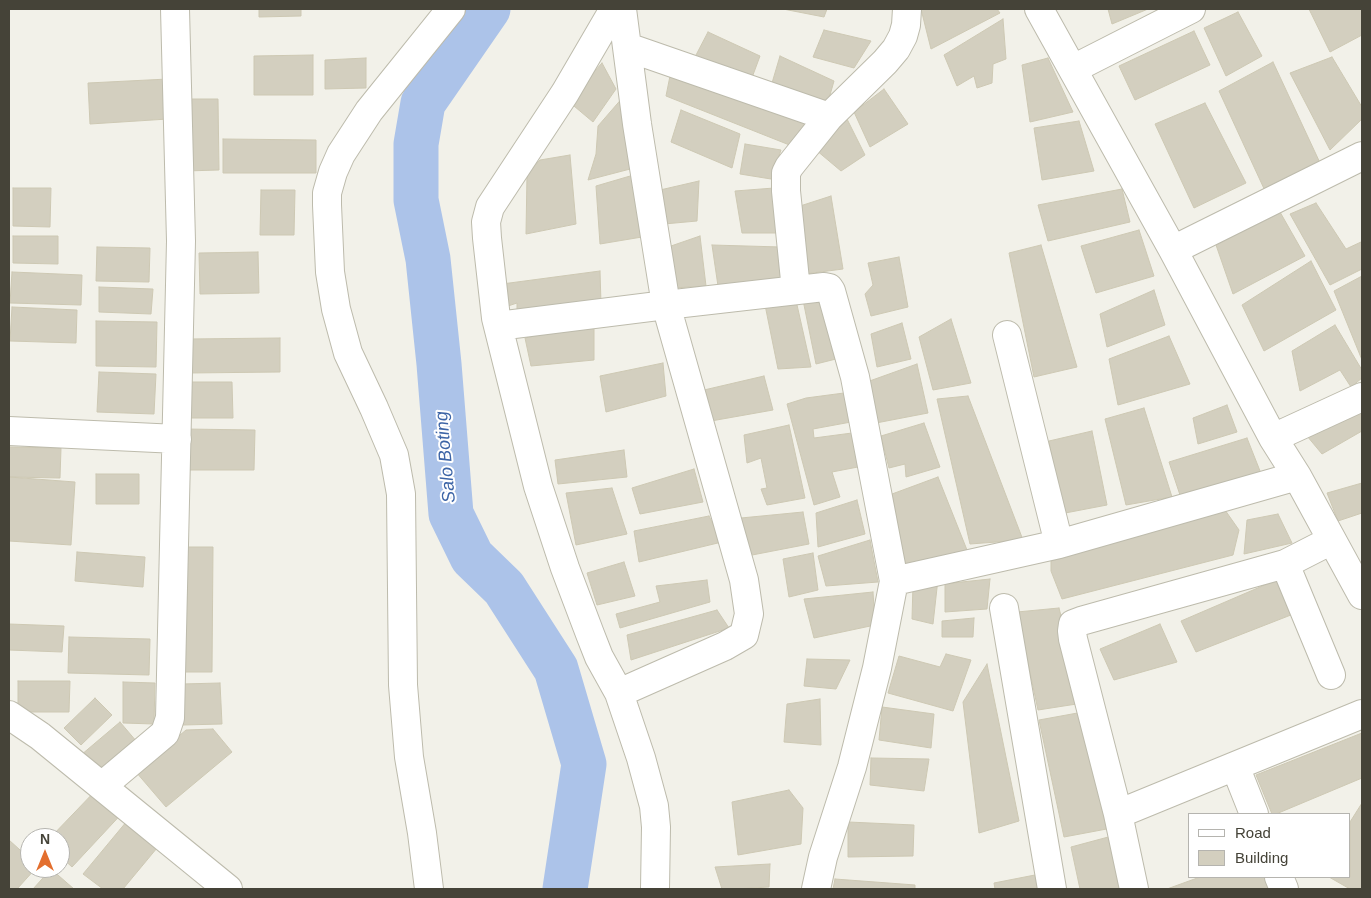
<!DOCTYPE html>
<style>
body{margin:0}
#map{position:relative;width:1371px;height:898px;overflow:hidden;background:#f2f1e9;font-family:Arial,sans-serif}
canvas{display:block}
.frame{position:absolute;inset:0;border:10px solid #454338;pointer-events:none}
.legend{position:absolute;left:1188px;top:813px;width:162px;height:65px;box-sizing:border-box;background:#fff;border:1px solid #b5b4af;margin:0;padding:6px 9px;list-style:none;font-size:15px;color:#454338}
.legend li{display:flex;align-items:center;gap:10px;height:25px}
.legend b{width:25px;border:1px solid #b5b4af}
.north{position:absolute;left:20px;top:828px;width:50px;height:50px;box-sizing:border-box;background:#fff;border:1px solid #b5b4af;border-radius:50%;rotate:0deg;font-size:14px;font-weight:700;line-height:20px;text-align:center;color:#454338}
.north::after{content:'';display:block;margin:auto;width:18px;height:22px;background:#e36f2f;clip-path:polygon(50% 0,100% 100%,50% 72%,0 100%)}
</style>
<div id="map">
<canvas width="1371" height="898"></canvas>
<div class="frame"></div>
<ul class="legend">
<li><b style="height:6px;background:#fff"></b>Road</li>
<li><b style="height:14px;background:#d3cfbf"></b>Building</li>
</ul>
<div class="north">N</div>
</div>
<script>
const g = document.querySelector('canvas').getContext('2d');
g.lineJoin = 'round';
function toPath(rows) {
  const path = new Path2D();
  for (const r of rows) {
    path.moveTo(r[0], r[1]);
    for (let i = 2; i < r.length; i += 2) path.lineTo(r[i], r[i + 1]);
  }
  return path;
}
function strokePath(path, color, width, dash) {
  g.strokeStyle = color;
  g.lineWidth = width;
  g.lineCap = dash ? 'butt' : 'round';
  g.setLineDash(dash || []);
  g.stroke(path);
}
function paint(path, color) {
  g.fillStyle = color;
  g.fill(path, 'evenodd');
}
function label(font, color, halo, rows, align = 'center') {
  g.font = font + ' Arial,sans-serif';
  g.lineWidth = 4;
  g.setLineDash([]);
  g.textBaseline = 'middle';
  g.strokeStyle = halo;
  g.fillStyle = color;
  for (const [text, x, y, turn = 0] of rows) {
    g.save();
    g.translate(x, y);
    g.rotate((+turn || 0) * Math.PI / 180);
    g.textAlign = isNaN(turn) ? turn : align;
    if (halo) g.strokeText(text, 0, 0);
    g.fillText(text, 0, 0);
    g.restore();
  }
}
const river = toPath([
 [488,9,423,103,416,144,416,200,428,259,439,364,451,514,472,557,504,588,556,669,584,764,565,889]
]);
const building = toPath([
 [259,9,301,9,301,16,259,17,259,9],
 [783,9,827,9,824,17,783,9],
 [921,9,997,9,1000,13,931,49,921,9],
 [1108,9,1148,9,1112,24,1108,9],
 [1309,9,1362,9,1362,35,1330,52,1309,9],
 [1238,12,1262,56,1226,76,1204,28,1238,12],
 [1003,19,1006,59,993,64,992,83,977,88,974,76,957,86,944,55,1003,19],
 [824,30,871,41,854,68,813,57,824,30],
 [1194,31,1210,65,1135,100,1119,66,1194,31],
 [708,32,760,56,750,83,695,57,708,32],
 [313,55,313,95,254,95,254,56,313,55],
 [780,56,834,81,828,102,772,83,780,56],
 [1332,57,1362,107,1362,119,1330,150,1290,73,1332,57],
 [366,58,366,88,325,89,325,60,366,58],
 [1048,58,1073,112,1030,122,1022,65,1048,58],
 [1273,62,1321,165,1266,193,1219,91,1273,62],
 [602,63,616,89,593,122,568,101,602,63],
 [671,71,814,119,792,146,666,96,671,71],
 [168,79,168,119,90,124,88,83,168,79],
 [884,89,908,124,870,147,854,112,884,89],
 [624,96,634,168,588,180,596,154,598,126,624,96],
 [183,99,218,99,219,170,185,171,183,99],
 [1205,103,1246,183,1194,208,1155,124,1205,103],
 [681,110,740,134,732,168,671,142,681,110],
 [846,117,865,155,841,171,816,150,846,117],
 [1079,121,1094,171,1042,180,1034,128,1079,121],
 [223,139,316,140,316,173,223,173,223,139],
 [745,144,781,150,771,179,740,174,745,144],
 [570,155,576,224,526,234,527,174,540,160,570,155],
 [637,174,648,236,600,244,596,186,637,174],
 [699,181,697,221,664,224,660,190,699,181],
 [13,188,51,188,50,227,13,226,13,188],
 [774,188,778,233,742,233,735,191,774,188],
 [1122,189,1130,222,1048,241,1038,205,1122,189],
 [261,190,295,190,294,235,260,235,261,190],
 [831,196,843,269,805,274,797,207,831,196],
 [1316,203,1346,249,1361,242,1362,244,1362,269,1330,285,1290,214,1316,203],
 [1280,212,1305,256,1233,294,1216,245,1280,212],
 [1139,230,1154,276,1096,293,1081,246,1139,230],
 [13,236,58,236,58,264,13,263,13,236],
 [700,236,706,286,673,288,671,246,700,236],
 [712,245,781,247,781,282,718,286,712,245],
 [1041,245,1077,367,1034,377,1009,253,1041,245],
 [97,247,150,248,149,282,96,281,97,247],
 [258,252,259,293,200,294,199,253,258,252],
 [899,257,908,307,871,316,865,294,873,285,868,263,899,257],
 [1311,261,1336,310,1264,351,1242,305,1311,261],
 [600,271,601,304,517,313,517,303,508,306,502,284,600,271],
 [12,272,82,275,81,305,10,303,12,272],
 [1362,276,1362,360,1334,291,1362,276],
 [99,287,153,289,151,314,99,312,99,287],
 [1154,290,1165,325,1107,347,1100,314,1154,290],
 [795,296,811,367,778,369,764,300,795,296],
 [826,297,844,357,816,364,803,300,826,297],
 [12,307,77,310,76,343,10,341,12,307],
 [951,319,971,383,933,390,919,337,951,319],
 [96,321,157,322,156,367,96,366,96,321],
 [902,323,911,359,877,367,871,334,902,323],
 [594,324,594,360,531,366,525,338,594,324],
 [1335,325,1362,370,1362,378,1351,387,1340,370,1300,391,1292,351,1335,325],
 [1169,336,1190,384,1118,405,1109,359,1169,336],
 [280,338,280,372,188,373,188,339,280,338],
 [663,363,666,396,606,412,600,376,663,363],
 [917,364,928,413,876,423,864,383,917,364],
 [99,372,156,374,154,414,97,412,99,372],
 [764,376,773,410,711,421,704,390,764,376],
 [189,382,232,382,233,418,189,418,189,382],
 [844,393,851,422,813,429,814,438,852,433,863,466,832,472,840,497,814,505,787,404,806,398,844,393],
 [968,396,1023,540,970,544,937,399,968,396],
 [1227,405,1237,432,1198,444,1193,418,1227,405],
 [1362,405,1362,431,1322,454,1307,436,1362,405],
 [1144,408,1172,497,1126,505,1105,419,1144,408],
 [924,423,940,467,906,477,905,464,889,468,881,436,924,423],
 [789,425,805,498,767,505,761,489,767,488,761,458,747,463,744,435,789,425],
 [185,429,255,430,254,470,185,470,185,429],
 [1092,431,1107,505,1060,514,1049,441,1092,431],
 [1247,438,1262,476,1181,498,1169,462,1247,438],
 [9,447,61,448,60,478,9,477,9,447],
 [624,450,627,477,558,484,555,460,624,450],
 [694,469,703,502,640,514,632,488,694,469],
 [96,474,139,474,139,504,96,504,96,474],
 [9,477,75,482,71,545,9,541,9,477],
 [938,477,967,550,906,568,892,494,938,477],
 [1362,483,1362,513,1338,521,1327,493,1362,483],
 [612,488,627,534,576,545,566,493,612,488],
 [857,500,865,534,818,547,816,513,857,500],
 [1225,510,1239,530,1233,555,1062,599,1051,571,1051,561,1225,510],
 [803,512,809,544,747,556,741,518,803,512],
 [1278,514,1292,543,1244,554,1247,520,1278,514],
 [709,516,722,542,639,562,634,531,709,516],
 [870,540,878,582,826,586,818,556,870,540],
 [178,547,213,547,212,672,178,672,178,547],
 [77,552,145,557,143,587,75,581,77,552],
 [813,553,818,590,789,597,783,559,813,553],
 [624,562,635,596,597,605,587,573,624,562],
 [1281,578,1296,613,1196,652,1181,621,1281,578],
 [938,579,933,624,912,619,913,584,938,579],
 [990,579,987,609,945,612,945,582,952,583,990,579],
 [707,580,710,602,620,628,616,614,660,602,656,586,707,580],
 [873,592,875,625,814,638,804,599,873,592],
 [1059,608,1083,703,1038,710,1017,612,1059,608],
 [717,610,729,628,631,660,627,635,717,610],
 [974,618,973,637,942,637,942,621,974,618],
 [9,624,64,626,62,652,9,650,9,624],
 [1160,624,1177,662,1114,680,1100,649,1160,624],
 [69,637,150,639,149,675,68,673,69,637],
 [946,654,971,660,953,711,888,693,899,656,940,667,946,654],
 [807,659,850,660,836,689,804,686,807,659],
 [987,664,1019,821,979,833,963,702,987,664],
 [18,681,70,681,69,712,18,712,18,681],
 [123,682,155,683,154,724,123,723,123,682],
 [220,683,222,724,183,725,182,684,220,683],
 [95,698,112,715,81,745,64,728,95,698],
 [820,699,821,745,784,742,787,704,820,699],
 [882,707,934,714,931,748,879,740,882,707],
 [1083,712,1112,828,1064,837,1039,720,1083,712],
 [120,722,137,742,98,775,81,755,120,722],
 [213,729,232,752,166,807,136,772,186,730,213,729],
 [1362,733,1362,778,1276,814,1272,814,1256,775,1362,733],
 [871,758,929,759,924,791,870,785,871,758],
 [99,787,127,808,72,867,60,856,60,838,50,838,99,787],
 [789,790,803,808,801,844,738,855,732,802,789,790],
 [1362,803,1362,889,1350,889,1329,877,1350,877,1350,822,1362,803],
 [127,821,157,848,123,889,103,889,83,874,127,821],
 [848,822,914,825,913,856,848,857,848,822],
 [1112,836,1127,889,1080,889,1071,847,1112,836],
 [9,840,30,859,30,868,36,868,17,889,9,889,9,840],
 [770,864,769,887,736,889,722,889,715,867,770,864],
 [51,869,74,889,33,889,51,869],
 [1040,874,1042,889,995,889,994,883,1040,874],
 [1200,877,1277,877,1282,889,1167,889,1200,877],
 [835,879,915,885,915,889,833,889,835,879]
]);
const minor = toPath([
 [614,9,565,93,490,207,486,222,487,238,496,318,538,486,565,568,590,634,599,657,619,693,641,758,654,806,656,827,655,889],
 [1039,9,1173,250,1273,438,1297,476,1362,595],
 [627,47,829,117],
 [1073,69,1191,9],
 [1173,250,1362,156],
 [796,290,786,191,786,173,789,167,829,117,885,62,896,49,903,36,906,25,907,9],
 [498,326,666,305,824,287,829,288,831,291,855,377,894,581,877,668,852,767,823,857,816,889],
 [1007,335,1059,544],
 [9,431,177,439],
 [1273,438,1362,397],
 [1285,564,1331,675],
 [894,581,1059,544,1297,476],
 [1004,608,1052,889],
 [619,693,725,646,744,635,749,614,744,580,666,305,637,124,622,9],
 [9,715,40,736,228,889],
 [1235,766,1254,814],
 [102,786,165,733,170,718,181,241,175,9],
 [1118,814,1362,714],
 [1279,877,1284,889],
 [429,889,422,833,409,757,403,685,401,494,394,455,374,408,348,353,336,309,330,272,327,205,327,193,333,172,341,154,369,111,451,9],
 [1134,889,1118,814,1073,639,1072,631,1073,624,1081,621,1285,564,1332,540]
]);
const waterNames = [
 ["Salo Boting",446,457,-95]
];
strokePath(river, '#acc3e9', 45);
paint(building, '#d3cfbf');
strokePath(building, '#cdc8b3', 1);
strokePath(minor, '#bdbbac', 30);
strokePath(minor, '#fff', 28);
label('italic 18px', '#3c64a6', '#fff', waterNames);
</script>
